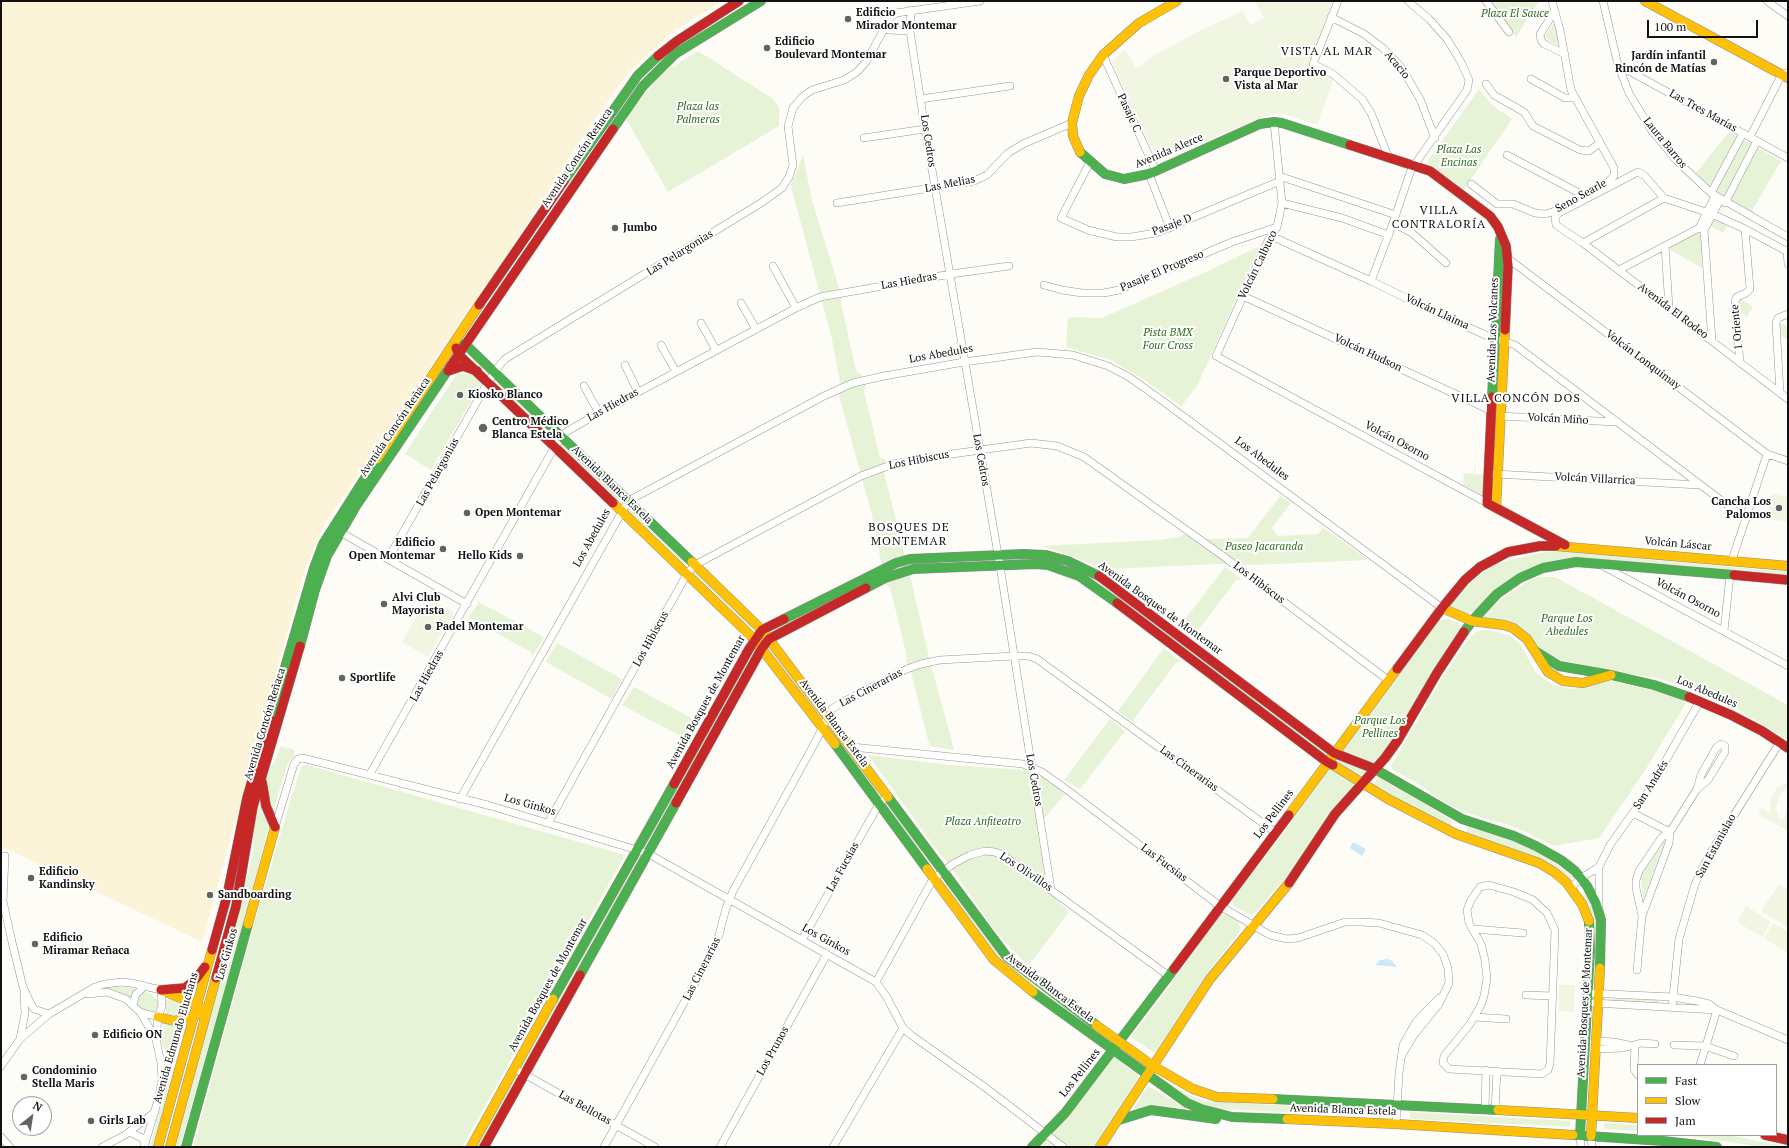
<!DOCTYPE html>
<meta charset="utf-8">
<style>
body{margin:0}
#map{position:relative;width:1789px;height:1148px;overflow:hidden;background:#fdfcf7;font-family:"PT Serif",serif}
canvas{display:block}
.frame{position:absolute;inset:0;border:2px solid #111;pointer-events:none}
.legend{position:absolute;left:1637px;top:1064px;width:140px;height:72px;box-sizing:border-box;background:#fff;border:1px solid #a0a0a0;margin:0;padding:5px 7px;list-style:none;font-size:12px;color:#111}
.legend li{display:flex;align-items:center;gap:8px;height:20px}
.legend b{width:20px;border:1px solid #a0a0a0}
.north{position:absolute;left:12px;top:1096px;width:40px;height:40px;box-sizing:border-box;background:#fff;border:1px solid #a0a0a0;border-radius:50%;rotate:30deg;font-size:11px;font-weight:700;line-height:16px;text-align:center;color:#111}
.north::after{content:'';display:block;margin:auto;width:14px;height:18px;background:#646362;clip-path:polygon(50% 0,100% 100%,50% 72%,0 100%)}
.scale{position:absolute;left:1647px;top:20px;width:111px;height:18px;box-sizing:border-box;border:2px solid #111;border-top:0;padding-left:5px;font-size:12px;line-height:14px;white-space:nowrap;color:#111;-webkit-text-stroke:3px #fff;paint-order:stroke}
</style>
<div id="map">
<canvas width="1789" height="1148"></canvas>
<div class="frame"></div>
<ul class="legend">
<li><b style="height:5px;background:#4caf50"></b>Fast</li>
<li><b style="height:5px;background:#ffc107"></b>Slow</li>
<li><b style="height:5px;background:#c62828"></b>Jam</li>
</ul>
<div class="north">N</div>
<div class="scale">100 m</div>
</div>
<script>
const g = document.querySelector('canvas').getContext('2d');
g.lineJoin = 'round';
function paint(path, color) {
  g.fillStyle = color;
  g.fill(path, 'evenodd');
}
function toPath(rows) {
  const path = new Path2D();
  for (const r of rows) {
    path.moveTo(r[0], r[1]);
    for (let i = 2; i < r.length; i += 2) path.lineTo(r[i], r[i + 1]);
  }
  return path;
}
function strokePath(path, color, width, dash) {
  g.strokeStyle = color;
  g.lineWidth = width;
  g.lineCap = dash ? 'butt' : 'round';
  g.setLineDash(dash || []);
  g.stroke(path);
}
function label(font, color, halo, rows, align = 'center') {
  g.font = font + ' "PT Serif",serif';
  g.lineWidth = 4;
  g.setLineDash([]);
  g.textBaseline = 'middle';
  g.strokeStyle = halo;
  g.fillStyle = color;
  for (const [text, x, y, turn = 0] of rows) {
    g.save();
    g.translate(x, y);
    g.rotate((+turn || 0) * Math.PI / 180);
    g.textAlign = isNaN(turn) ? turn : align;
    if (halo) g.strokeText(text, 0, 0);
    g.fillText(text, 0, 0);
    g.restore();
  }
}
const green = toPath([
 [1489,1,1539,1,1516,37],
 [1555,22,1559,46,1547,40,1546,34],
 [698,51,772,98,779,107,779,126,668,192,625,117,663,73],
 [1479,89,1492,105,1512,119,1464,189,1427,162],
 [1729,132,1783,162,1779,164,1753,209,1754,214,1720,196,1696,173],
 [803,156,812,200,842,298,841,303,856,371,861,374,866,385,864,391,880,458,885,459,884,473,907,564,989,561,989,564,908,568,931,665,954,749,952,750,931,746,928,740,911,672,906,661,907,657,890,587,885,584,884,575,777,631,774,628,883,572,872,515,838,392,840,382,832,339,792,190,791,184],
 [1714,217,1728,224,1723,233,1710,226],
 [1699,230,1701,232,1702,268,1669,249,1669,247],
 [1262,245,1254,259,1197,386,1181,406,1143,379,1111,360,1066,347,1068,317,1102,318,1206,272],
 [1738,299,1741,299,1753,307,1747,317,1739,312],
 [1779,324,1783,324,1788,327,1788,340,1780,335],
 [473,359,551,433,549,436,471,362],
 [457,373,474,375,481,384,431,470,405,454],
 [562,443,620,497,617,501,560,446],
 [1464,473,1484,475,1483,496,1463,485],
 [1280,496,1291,503,1272,528,1278,536,1318,534,1323,528,1369,560,1251,565,1218,564,1107,569,1107,573,1085,561,1042,546,1159,540,1179,537,1185,534,1210,539,1248,538],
 [630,507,687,562,684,566,627,511],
 [1566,550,1577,553,1788,572,1788,576,1580,558,1496,589,1475,611,1468,614,1453,609,1451,603,1458,598,1469,583,1492,566,1509,560,1545,552],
 [1007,559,1038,559,1083,571,1325,751,1323,754,1083,575,1008,562],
 [1225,567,1242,579,1236,580,1197,632,1197,639,1180,626],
 [695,570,753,626,750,629,692,573],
 [1539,577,1555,577,1788,705,1788,740,1733,707,1706,694,1654,677,1572,667,1543,654,1529,637,1478,619,1501,599,1526,583],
 [479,602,544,637,532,657,531,652,471,619,465,623],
 [1448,619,1459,623,1461,633,1394,740,1353,788,1299,863,1253,915,1247,913,1234,906,1231,900,1282,835,1327,771,1439,620],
 [1481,630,1494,631,1510,636,1520,644,1536,673,1553,685,1572,689,1611,681,1671,694,1684,700,1686,703,1644,772,1599,838,1554,846,1515,827,1467,813,1444,802,1414,781,1393,770,1391,766,1441,680,1468,640,1475,633],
 [557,643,622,679,612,699,546,662],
 [772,647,819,710,818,715,767,649],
 [1164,648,1181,662,1176,663,1134,719,1134,723,1118,711],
 [749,657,753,657,480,1147,476,1147],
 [634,687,695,720,701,718,688,740,622,705],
 [1110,719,1125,731,1080,789,1064,780],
 [829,723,879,788,875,793,825,727],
 [281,746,295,750,294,756,287,765,272,815,264,784,268,768,274,763],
 [868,755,950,765,1026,770,1044,775,1066,793,1037,827,1047,890,1069,912,1029,965,1025,963,996,932,951,867,939,853],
 [307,765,625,855,462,1147,193,1147,256,917,292,795,302,766],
 [1378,776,1409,792,1451,820,1452,824,1449,827,1403,803,1374,785],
 [260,796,269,825,249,903,180,1147,175,1147,253,853,254,826],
 [889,801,933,862,927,866,883,805],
 [1468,827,1510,838,1532,848,1548,858,1573,877,1572,879,1533,856,1466,832],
 [1665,841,1643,900,1641,875],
 [948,883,997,950,1109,1038,1106,1041,1005,965,990,950,944,886],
 [1584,893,1588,894,1598,927,1596,983,1594,984,1592,983,1582,895],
 [1227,914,1238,920,1241,930,1210,970,1155,1053,1131,1037,1169,987,1219,915],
 [115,986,136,989,131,1000,121,993,106,990,106,988],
 [144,992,151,994,160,1003,156,1012,143,1009,138,1004,136,1000,140,993],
 [169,998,191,1008,190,1011,171,1016,166,1014,166,1000],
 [1609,999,1658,1000,1658,1004,1609,1001],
 [168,1025,174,1026,179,1032,180,1035,162,1115,153,1147,150,1147,166,1087,167,1057,160,1038,163,1028],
 [1113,1056,1139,1076,1097,1147,1038,1147],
 [1158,1076,1189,1095,1205,1101,1388,1111,1389,1113,1388,1117,1218,1109,1190,1101,1157,1079],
 [1148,1086,1188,1109,1152,1105,1133,1110],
 [1410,1112,1570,1121,1570,1127,1410,1119],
 [1605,1123,1638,1125,1638,1131,1605,1129,1603,1126],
 [1682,1135,1728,1135,1788,1147,1763,1147]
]);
const sand = toPath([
 [1,1,722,1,671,33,628,73,586,132,506,256,325,524,306,565,202,942,1,846]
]);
const pitch = toPath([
 [1255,1,1333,1,1310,64,1332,77,1333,81,1317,125,1284,114,1276,114,1253,121,1158,161,1112,62,1125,49,1136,68,1155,55,1197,32,1243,11,1250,25,1264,18],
 [1772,494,1788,497,1788,522,1768,519],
 [428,597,454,612,428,657,402,642],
 [1788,782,1788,788,1779,796,1776,808,1778,816,1782,820,1788,809,1788,831,1758,814,1762,808,1771,813,1770,804,1772,796,1777,788],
 [1779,884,1788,889,1788,927,1761,911],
 [1746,906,1771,922,1762,937,1737,922],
 [1773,923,1788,932,1788,953,1764,938],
 [1559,985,1575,985,1574,1012,1559,1011]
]);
const water = toPath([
 [1353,842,1366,849,1362,856,1350,848],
 [1388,959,1392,961,1397,967,1375,965,1380,960]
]);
const street = toPath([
 [1338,1,1313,64,1333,74,1362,99,1371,113,1388,156],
 [1408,1,1429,19,1447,39,1461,62,1469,80,1467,90,1415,164],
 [1486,1,1509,32],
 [1603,1,1618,65,1629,93,1652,131,1677,161,1711,193,1788,237],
 [1767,1,1788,16],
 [911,10,910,31,925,129,1000,566,1051,889],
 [1555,11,1540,34,1541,40,1544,44,1565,54],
 [1331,17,1364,34,1384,49,1401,67,1420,99,1435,138],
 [884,28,889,30,910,31],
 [1103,55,1156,171],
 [1618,65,1788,158],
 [1531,79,1565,98,1575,98],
 [1486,84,1494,95,1524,112,1533,126,1580,150,1589,151,1600,143],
 [921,99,1010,86],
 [1274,122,1282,203,1277,227,1268,241,1216,356,1487,503],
 [1750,137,1780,78,1786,73],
 [864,138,925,129],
 [1507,155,1583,195],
 [1090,162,1061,218,1088,230,1117,237,1131,237,1156,233,1280,181],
 [1149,174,1170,228],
 [1279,176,1396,215],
 [1471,184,1497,204,1513,204,1535,213,1545,214,1555,211,1608,182,1614,176,1614,168,1571,90,1560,30,1552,1],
 [1711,193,1743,133],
 [837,203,974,181,987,175,1008,153,1023,144,1072,123],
 [1282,203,1342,218,1389,235],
 [1725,203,1757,141],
 [1393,223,1412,233,1446,263],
 [1699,228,1715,196],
 [1704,230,1712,341],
 [1704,230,1720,200],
 [1271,236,1371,281,1447,318,1490,337,1515,345,1746,519],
 [1583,243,1664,198],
 [1665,246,1669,308],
 [1787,251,1788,264],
 [1788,252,1745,229,1712,214,1664,198,1644,175,1638,172,1559,213,1555,217,1556,225,1583,243,1788,399],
 [1505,258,1510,260,1767,454,1788,461],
 [773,266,796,308],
 [1619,270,1699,228,1704,230],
 [1371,281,1393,223,1413,164],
 [1044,285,1062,290,1082,293,1104,293,1119,290,1232,242,1277,227],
 [1243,296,1492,411],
 [741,303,756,329],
 [701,323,716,350],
 [661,345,676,372],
 [1740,363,1735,301,1737,297,1746,293,1750,289,1745,229],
 [625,365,638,392],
 [584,386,599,413],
 [1780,393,1776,323,1778,318,1788,314],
 [1500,416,1616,422],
 [1495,474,1700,485],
 [340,532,467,604],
 [388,559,488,382,499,366,505,359,761,203,782,188,789,177,793,165,788,126,793,108,802,97,812,90,844,80,857,72,866,62,890,18,896,13,980,1],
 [1732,560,1767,454],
 [1603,566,1788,666],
 [1724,631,1730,575],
 [852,747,1023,764,1032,768,1042,772,1070,792,1220,906,1270,935,1287,939,1298,938,1345,922,1361,922,1379,923,1422,935,1434,943,1443,954,1448,968,1449,983,1439,1004,1414,1035,1402,1055],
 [370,774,555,446,566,432,599,413,796,308,820,297,951,274,1009,266],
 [460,799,628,501,824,396,853,383,884,376,964,362,1037,352,1073,355,1108,366,1129,377,1160,399,1442,608],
 [1633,813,1670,832,1669,843,1642,916,1637,970],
 [548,823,687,574,695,565,861,476,893,464,952,454,1031,443,1057,446,1084,457,1223,556,1388,680],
 [275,827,294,764,298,759,303,758,491,806,647,853,876,982,886,996,903,1028,911,1035,986,1088,1063,1147],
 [5,856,3,901,12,942,23,987,31,1004,34,1009,49,1014],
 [1489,885,1514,892,1533,900,1547,913,1555,930,1550,1064,1548,1070,1542,1074,1449,1069,1443,1063,1444,1056,1470,1024,1481,1005,1484,996,1487,978,1485,960,1481,944,1469,923,1467,910,1471,900,1480,887,1489,885],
 [1571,888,1581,878,1599,867,1610,845,1647,793,1700,701],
 [1599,908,1599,867],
 [1642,916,1636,888,1636,880,1639,871,1662,837,1670,832,1697,789,1708,780,1725,752,1725,746,1721,744,1716,748,1701,775,1697,789],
 [1473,929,1523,933],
 [802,940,879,804,888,796],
 [876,982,933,879,953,864,970,855,985,851,995,852,1004,856,1169,976],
 [1588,993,1672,997,1697,1001,1709,1004,1717,1010,1788,1040],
 [88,994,107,992,126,999,140,1012,156,1039,161,1063,162,1080,158,1100,144,1147],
 [1526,995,1552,996],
 [1594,1003,1717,1010],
 [133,1004,136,994,145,986],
 [1672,1007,1679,939,1695,884,1709,855,1780,742],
 [140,1012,158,1017],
 [1474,1017,1506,1019],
 [20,1039,25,1013,24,992],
 [1595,1041,1614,1042,1628,1045],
 [1635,1045,1634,1069,1638,1075],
 [1674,1045,1705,1046,1734,1056],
 [1595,1049,1623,1048,1641,1043,1655,1044],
 [1700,1065,1717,1010],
 [1,1066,20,1039,49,1014,95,987,105,984,121,982,131,983,161,990,162,1006,158,1017,156,1039],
 [515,1069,655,1147],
 [1485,1110,1486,1070],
 [1495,1110,1497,1071],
 [1396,1124,1399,1073,1403,1045,1416,1022,1439,998],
 [129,1132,142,1138,145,1143],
 [1580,1135,1581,1147],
 [1591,1136,1592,1147],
 [1,1137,10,1147],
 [102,1147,125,1135,155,1112],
 [604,1147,711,954,719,935,726,908,733,891,817,739,828,716,832,709,841,703,907,669,921,664,940,660,1014,656,1028,656,1037,659,1275,832],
 [720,1147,827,954],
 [833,1147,903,1028]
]);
const fast = toPath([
 [613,129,643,86,675,54,761,1],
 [1080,152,1105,174,1124,179,1149,174,1260,124,1274,122,1282,123,1350,145],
 [564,181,638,75,658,56],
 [458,344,466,345,692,562],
 [1492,397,1500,239],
 [866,588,885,578,913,569,1035,564,1048,565,1079,576,1117,603],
 [784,619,896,563,910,559,1023,554,1046,555,1068,561,1099,576],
 [1464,632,1472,621,1497,594,1520,578,1543,568,1576,562,1734,575],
 [300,646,315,590,327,556,356,506,450,367],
 [1535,651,1559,666,1611,675,1654,685,1689,697],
 [270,719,314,568,323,544,377,459],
 [835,744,927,869],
 [1375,769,1462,819,1514,836,1536,846,1561,860,1575,871,1587,886,1596,903,1601,920,1600,968],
 [888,797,1007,957,1096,1025],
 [580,975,676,803],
 [1033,992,1187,1103,1201,1109,1232,1117,1287,1119],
 [553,999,674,784],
 [1273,1099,1498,1110],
 [1119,1120,1151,1110,1216,1119],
 [1573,1135,1663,1141,1717,1147],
 [1580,1135,1590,950,1589,921],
 [186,1147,248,924],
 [1032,1147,1065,1113,1174,969]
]);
const slow = toPath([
 [1645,1,1788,78],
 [1080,152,1073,136,1072,123,1079,96,1089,75,1103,55,1139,23,1177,1],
 [377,459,479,305],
 [613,503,754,639,835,744],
 [1496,508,1505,330],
 [1556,546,1788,566],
 [692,562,762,630,888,797],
 [1442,608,1472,621,1504,625,1513,628,1527,639,1548,672,1563,681,1583,683,1611,675],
 [1333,765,1388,799,1456,834,1539,863,1554,872,1566,882,1582,904,1589,921],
 [1289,815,1397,669],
 [927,869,994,960,1033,992],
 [248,924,275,827],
 [161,990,197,1005,203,1010],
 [158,1017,174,1021,201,1014],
 [1096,1025,1153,1066,1193,1089,1217,1097,1273,1099],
 [1498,1110,1638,1118],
 [1287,1119,1396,1124,1573,1135],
 [1591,1136,1600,968],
 [158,1147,212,950],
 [170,1147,216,978],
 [471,1147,553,999],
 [1100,1147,1210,979,1289,883]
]);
const jam = toPath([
 [658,56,677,41,739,1],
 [1350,145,1430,171,1490,216,1498,227,1506,246,1508,265,1505,330],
 [479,305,564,181],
 [456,348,459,355,613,503],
 [450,367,613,129],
 [448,371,463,366,477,371],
 [1492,397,1487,503,1565,545],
 [1734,575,1788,580],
 [1099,576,1334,753,1375,769],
 [1117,603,1327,762,1333,765],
 [1397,669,1442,608,1465,580,1480,567,1508,552,1540,546,1556,546],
 [1689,697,1731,715,1762,731,1788,748],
 [262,782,266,806,275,827],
 [674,784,749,649,762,630,784,619],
 [676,803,762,648,769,639,866,588],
 [1289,883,1335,814,1385,758,1398,740,1437,673,1464,632],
 [212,950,227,896,247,798,270,719],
 [1174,969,1289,815],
 [216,978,236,906,253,806,300,646],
 [161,990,185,988,196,979,205,967],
 [1765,1135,1788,1140],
 [484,1147,580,975]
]);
const markers = [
 [848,19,4,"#646362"],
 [767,48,4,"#646362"],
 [1714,62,4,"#646362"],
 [1226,79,4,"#646362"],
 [615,228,4,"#646362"],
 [460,395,4,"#646362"],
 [483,428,5,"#646362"],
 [1779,508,4,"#646362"],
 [467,513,4,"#646362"],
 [443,549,4,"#646362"],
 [520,556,4,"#646362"],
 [384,604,4,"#646362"],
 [428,627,4,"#646362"],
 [342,678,4,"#646362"],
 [31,878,4,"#646362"],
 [210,895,4,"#646362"],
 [35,944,4,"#646362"],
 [95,1035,4,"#646362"],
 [24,1077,4,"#646362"],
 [91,1121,4,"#646362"]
];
const poiNames = [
 ["Edificio",856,13],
 ["Mirador Montemar",856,26],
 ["Edificio",775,42],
 ["Boulevard Montemar",775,55],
 ["Jardín infantil",1706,56,"right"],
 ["Rincón de Matías",1706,69,"right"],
 ["Parque Deportivo",1234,73],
 ["Vista al Mar",1234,86],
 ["Jumbo",623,228],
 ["Kiosko Blanco",468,395],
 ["Centro Médico",492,422],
 ["Blanca Estela",492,435],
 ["Cancha Los",1771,502,"right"],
 ["Palomos",1771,515,"right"],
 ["Open Montemar",475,513],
 ["Edificio",435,543,"right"],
 ["Open Montemar",435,556,"right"],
 ["Hello Kids",512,556,"right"],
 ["Alvi Club",392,598],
 ["Mayorista",392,611],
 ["Padel Montemar",436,627],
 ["Sportlife",350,678],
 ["Edificio",39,872],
 ["Kandinsky",39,885],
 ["Sandboarding",218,895],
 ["Edificio",43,938],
 ["Miramar Reñaca",43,951],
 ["Edificio ON",103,1035],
 ["Condominio",32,1071],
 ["Stella Maris",32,1084],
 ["Girls Lab",99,1121]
];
const parkNames = [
 ["Plaza El Sauce",1515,14],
 ["Plaza las",698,107],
 ["Palmeras",698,120],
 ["Plaza Las",1459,150],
 ["Encinas",1459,163],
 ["Pista BMX",1168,333],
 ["Four Cross",1168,346],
 ["Paseo Jacaranda",1264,547],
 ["Parque Los",1567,619],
 ["Abedules",1567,632],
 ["Parque Los",1380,721],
 ["Pellines",1380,734],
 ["Plaza Anfiteatro",983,822]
];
const streetNames = [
 ["Acacio",1397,65,50],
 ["Las Tres Marías",1703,111,29],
 ["Pasaje C",1129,113,65],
 ["Los Cedros",928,141,81],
 ["Laura Barros",1665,143,51],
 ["Avenida Alerce",1169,151,-23],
 ["Avenida Concón Reñaca",577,158,-56],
 ["Las Melias",950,184,-11],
 ["Seno Searle",1581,196,-29],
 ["Pasaje D",1172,225,-21],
 ["Las Pelargonias",680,253,-32],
 ["Volcán Calbuco",1258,265,-64],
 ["Pasaje El Progreso",1162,271,-23],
 ["Las Hiedras",909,281,-10],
 ["Avenida El Rodeo",1673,311,37],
 ["Volcán Llaima",1437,312,25],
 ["1 Oriente",1737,327,-95],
 ["Avenida Los Volcanes",1493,330,-88],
 ["Volcán Hudson",1368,353,25],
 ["Los Abedules",941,354,-10],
 ["Volcán Lonquimay",1643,360,37],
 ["Las Hiedras",613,405,-29],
 ["Volcán Miño",1558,419,3],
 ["Avenida Concón Reñaca",395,427,-56],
 ["Volcán Osorno",1397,441,28],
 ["Los Abedules",1262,459,37],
 ["Los Hibiscus",919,460,-11],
 ["Los Cedros",981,460,80],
 ["Las Pelargonias",438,472,-61],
 ["Volcán Villarrica",1595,479,3],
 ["Avenida Blanca Estela",612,485,44],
 ["Los Abedules",592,538,-61],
 ["Volcán Láscar",1678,544,5],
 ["Los Hibiscus",1259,583,37],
 ["Volcán Osorno",1688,598,28],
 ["Avenida Bosques de Montemar",1160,608,36],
 ["Los Hibiscus",651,639,-61],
 ["Las Hiedras",427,676,-61],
 ["Las Cinerarias",871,688,-28],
 ["Los Abedules",1707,692,23],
 ["Avenida Bosques de Montemar",706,702,-61],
 ["Avenida Blanca Estela",834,723,53],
 ["Avenida Concón Reñaca",265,724,-73],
 ["Las Cinerarias",1189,769,36],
 ["Los Cedros",1034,780,80],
 ["San Andrés",1651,785,-58],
 ["Los Ginkos",530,805,16],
 ["Los Pellines",1274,814,-53],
 ["San Estanislao",1716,846,-61],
 ["Las Fucsias",1164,863,37],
 ["Las Fucsias",843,867,-61],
 ["Los Olivillos",1026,872,34],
 ["Los Ginkos",826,940,29],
 ["Los Ginkos",227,954,-74],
 ["Las Cinerarias",702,969,-63],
 ["Avenida Bosques de Montemar",548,985,-61],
 ["Avenida Blanca Estela",1050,988,37],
 ["Avenida Bosques de Montemar",1585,1003,-87],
 ["Avenida Edmundo Eluchans",176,1038,-74],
 ["Los Prunos",773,1051,-61],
 ["Los Pellines",1080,1073,-52],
 ["Las Bellotas",585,1108,29],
 ["Avenida Blanca Estela",1343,1110,2]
];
const neighbourhoodNames = [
 ["VISTA AL MAR",1327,52],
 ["VILLA",1439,211],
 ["CONTRALORÍA",1439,225],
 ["VILLA CONCÓN DOS",1516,399],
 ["BOSQUES DE",909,528],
 ["MONTEMAR",909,542]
];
paint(green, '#e7f3d7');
paint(sand, '#fcf4d9');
paint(pitch, '#f0f6e1');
paint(water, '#cde8f7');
strokePath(street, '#979795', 8);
strokePath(fast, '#8e8d8b', 10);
strokePath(slow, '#8e8d8b', 10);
strokePath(jam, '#8e8d8b', 10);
strokePath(street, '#fffffe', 7);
strokePath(fast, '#4caf50', 9);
strokePath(slow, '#ffc107', 9);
strokePath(jam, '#c62828', 9);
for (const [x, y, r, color] of markers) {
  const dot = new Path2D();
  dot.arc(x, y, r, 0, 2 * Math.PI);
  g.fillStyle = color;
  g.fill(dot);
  strokePath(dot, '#fff', 1.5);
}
label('bold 11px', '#111', '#fff', poiNames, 'left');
label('italic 11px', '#2f6b1f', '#fff', parkNames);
label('11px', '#111', '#fff', streetNames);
g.letterSpacing = '1px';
label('12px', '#111', '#fff', neighbourhoodNames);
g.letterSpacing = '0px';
</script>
